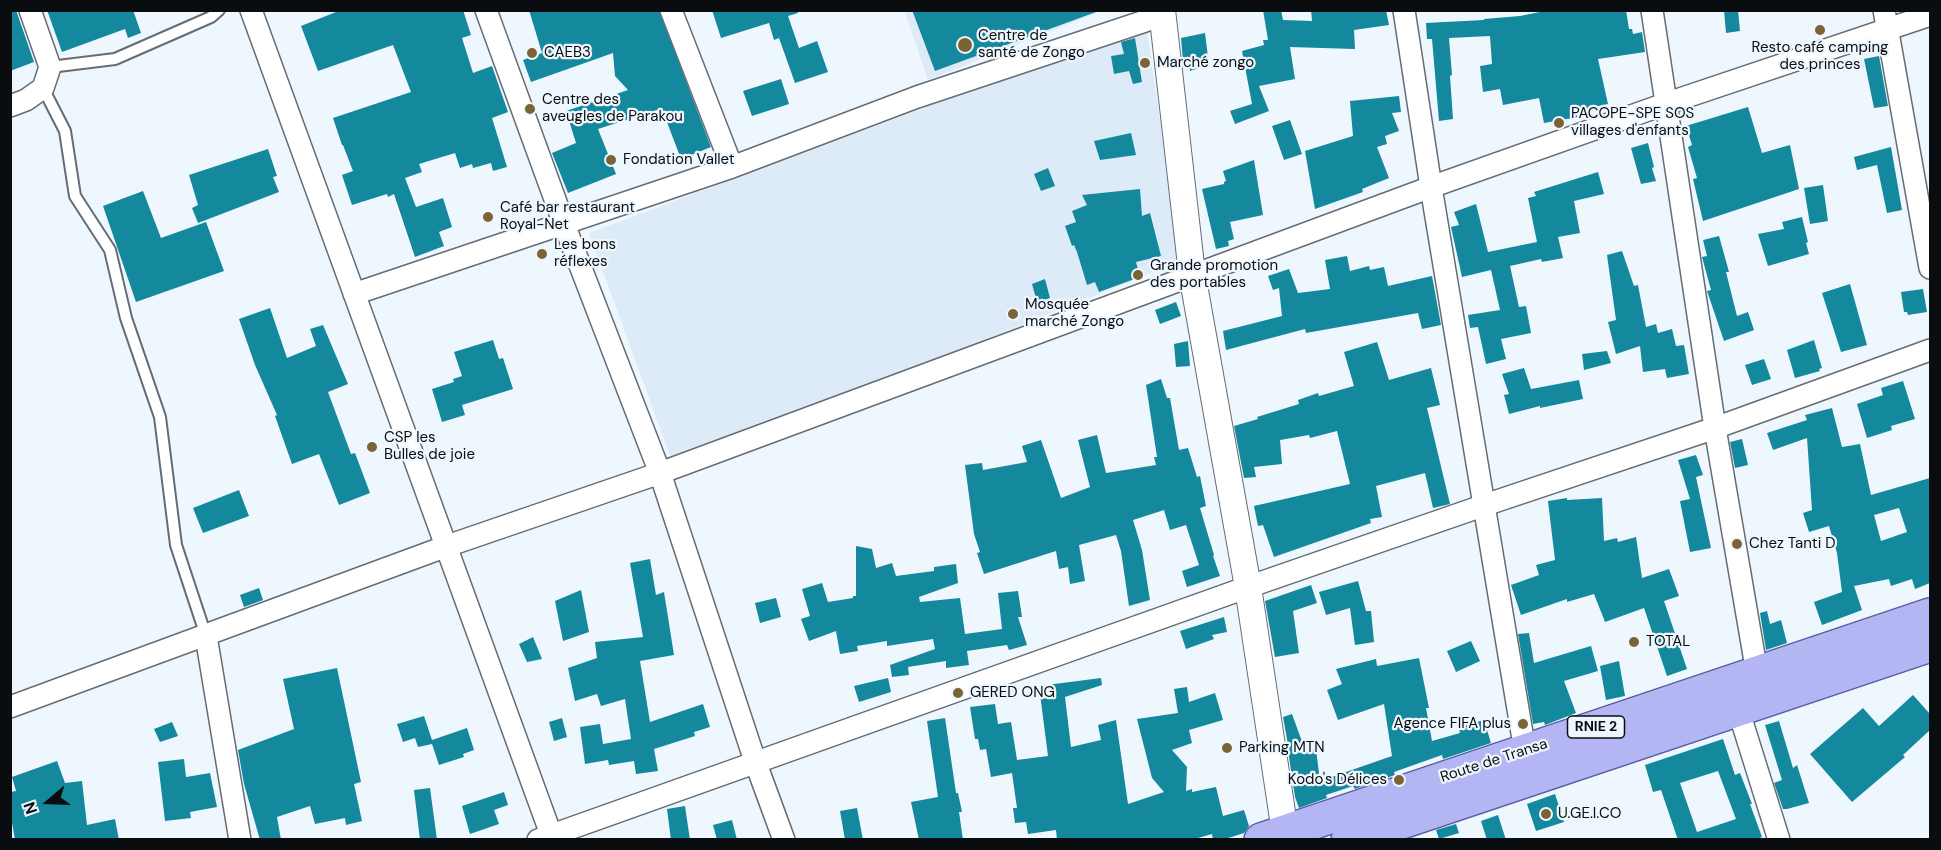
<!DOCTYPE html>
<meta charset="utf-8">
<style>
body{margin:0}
#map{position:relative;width:1941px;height:850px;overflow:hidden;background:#eef6fe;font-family:"DM Sans",sans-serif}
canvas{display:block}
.frame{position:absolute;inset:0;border:12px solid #0a0d10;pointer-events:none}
.north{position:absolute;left:18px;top:772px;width:60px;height:60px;-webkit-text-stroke:4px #eef6fe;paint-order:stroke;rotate:251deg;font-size:16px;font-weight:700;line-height:24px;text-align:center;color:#0a0d10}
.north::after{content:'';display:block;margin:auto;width:21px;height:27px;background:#0a0d10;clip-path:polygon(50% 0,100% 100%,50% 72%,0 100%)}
</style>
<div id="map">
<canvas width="1941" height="850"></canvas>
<div class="frame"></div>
<div class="north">N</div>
</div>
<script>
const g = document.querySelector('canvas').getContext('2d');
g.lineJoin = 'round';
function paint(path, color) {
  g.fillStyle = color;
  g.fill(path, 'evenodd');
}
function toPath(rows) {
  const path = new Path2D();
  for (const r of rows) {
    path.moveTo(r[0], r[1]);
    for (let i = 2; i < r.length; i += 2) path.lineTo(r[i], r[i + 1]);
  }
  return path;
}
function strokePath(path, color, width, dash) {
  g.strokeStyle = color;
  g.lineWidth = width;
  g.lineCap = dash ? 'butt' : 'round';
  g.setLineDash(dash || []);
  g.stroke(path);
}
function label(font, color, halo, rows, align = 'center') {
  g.font = font + ' "DM Sans",sans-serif';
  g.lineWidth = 4.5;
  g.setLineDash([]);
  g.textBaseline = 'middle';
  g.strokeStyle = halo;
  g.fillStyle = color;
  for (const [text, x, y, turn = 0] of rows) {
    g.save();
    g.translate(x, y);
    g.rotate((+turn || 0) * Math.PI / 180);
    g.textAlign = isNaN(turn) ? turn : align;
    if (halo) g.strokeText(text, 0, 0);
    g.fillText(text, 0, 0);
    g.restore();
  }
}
const built = toPath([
 [904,10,1101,11,928,80],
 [1146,25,1181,261,673,464,589,233]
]);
const building = toPath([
 [10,10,16,10,34,62,10,71],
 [47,10,133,10,141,33,128,38,125,29,62,52],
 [341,10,463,10,471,35,462,38,473,73,492,66,508,112,492,118,507,167,493,171,491,163,473,168,472,164,460,168,455,153,419,164,422,172,405,178,416,207,443,198,452,227,439,232,444,246,415,257,394,194,388,197,387,194,352,205,342,175,353,171,343,145,342,145,333,118,411,92,393,45,318,71,301,26],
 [529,10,659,10,711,147,681,159,662,109,657,110,598,129,616,174,568,193,552,153,576,143,566,111,628,90,615,76,613,53,531,82,523,60,542,53],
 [712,10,797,10,798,13,788,16,799,48,817,41,828,72,795,83,779,38,774,40,769,23,721,38],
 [912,10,1095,10,1096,12,935,71],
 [1263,10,1281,10,1283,20,1312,21,1311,10,1386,10,1389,25,1354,30,1355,49,1290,47,1295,79,1259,86,1269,111,1235,124,1230,111,1252,104,1242,51,1264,45,1263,40,1268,40],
 [1550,10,1626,10,1629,29,1632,29,1633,34,1642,32,1645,52,1598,59,1608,104,1589,108,1590,115,1544,123,1539,98,1503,105,1500,89,1483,92,1480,66,1492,64,1490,36,1449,38,1452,75,1450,76,1453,119,1439,121,1432,39,1427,39,1426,23,1484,20,1484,19,1520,16],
 [1724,10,1738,10,1740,31,1726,33],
 [1205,33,1209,65,1190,71,1189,59,1183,61,1181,38],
 [1135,38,1142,82,1133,84,1129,71,1114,74,1111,56,1124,54,1121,42],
 [1879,56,1888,106,1874,108,1864,59],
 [781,79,789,104,752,116,743,91],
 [1399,96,1401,112,1392,113,1399,131,1385,136,1387,144,1377,147,1389,178,1362,189,1363,192,1315,209,1305,151,1353,136,1350,101],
 [1748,107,1762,153,1790,145,1799,189,1703,221,1693,179,1697,178,1688,147,1692,145,1686,126],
 [1290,120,1302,154,1284,160,1272,126],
 [1131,133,1136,155,1100,160,1094,141],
 [1648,143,1654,167,1652,168,1656,181,1641,184,1631,148],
 [1891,147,1902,210,1887,213,1877,165,1857,170,1854,157],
 [268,149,277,176,273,177,279,192,198,223,192,208,198,205,189,175],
 [1254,160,1263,215,1230,222,1234,239,1228,241,1229,246,1216,249,1202,189,1224,184,1224,182,1226,181,1223,171],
 [1048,168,1055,186,1041,191,1034,174],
 [1598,172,1604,194,1574,201,1580,233,1558,237,1563,258,1542,262,1541,259,1510,266,1519,307,1526,306,1531,333,1501,339,1506,359,1486,364,1478,327,1470,328,1468,315,1500,310,1491,270,1462,277,1451,227,1459,225,1454,212,1476,204,1488,252,1537,242,1528,198,1536,196,1534,192],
 [1823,185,1828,221,1810,224,1804,188],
 [1140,189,1142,216,1150,213,1161,256,1136,262,1140,277,1099,292,1095,282,1087,285,1077,252,1074,245,1072,246,1065,226,1076,222,1072,211,1087,205,1082,195],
 [143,191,161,238,206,222,224,271,136,302,103,206],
 [1802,217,1808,242,1806,243,1809,254,1768,266,1758,234,1784,229,1782,222],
 [1719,236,1729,272,1726,272,1737,316,1748,312,1754,330,1724,341,1707,291,1711,290,1702,257,1707,256,1703,240],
 [1622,251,1634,286,1638,285,1646,327,1656,324,1658,333,1672,329,1676,346,1684,345,1689,374,1667,378,1665,369,1643,372,1640,346,1616,354,1608,322,1616,320,1607,255],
 [1347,256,1350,271,1369,266,1370,270,1384,267,1388,286,1432,276,1441,325,1422,329,1418,313,1306,333,1305,329,1226,350,1223,331,1282,316,1279,288,1273,290,1268,276,1289,269,1298,293,1330,289,1325,260],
 [1045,279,1050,298,1037,302,1032,284],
 [1850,284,1867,345,1841,352,1822,293],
 [1923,289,1927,312,1908,315,1907,312,1904,312,1901,292],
 [1176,302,1181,316,1160,324,1155,310],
 [270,308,287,358,316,346,310,329,323,325,348,384,328,392,351,454,355,453,370,493,339,505,319,454,292,464,275,416,277,415,255,365,239,319],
 [493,340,499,359,503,358,513,389,462,405,465,415,442,422,432,389,454,382,453,379,462,376,454,352],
 [1814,340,1822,368,1819,369,1820,371,1795,378,1787,350],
 [1188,341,1190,366,1176,367,1174,344],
 [1377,342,1389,380,1431,368,1440,405,1427,408,1450,504,1433,508,1425,473,1376,486,1382,517,1370,519,1371,523,1274,557,1263,525,1258,526,1254,506,1350,484,1337,431,1310,438,1309,435,1280,440,1282,464,1254,467,1256,477,1244,478,1234,426,1258,419,1257,417,1299,404,1298,400,1318,393,1319,396,1354,386,1344,352],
 [1607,351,1611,363,1584,370,1582,354],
 [1764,359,1771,379,1752,385,1745,365],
 [1524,368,1531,389,1579,380,1583,399,1540,408,1540,406,1509,414,1504,395,1509,394,1502,374],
 [1161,379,1167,398,1170,398,1179,450,1188,448,1197,477,1200,476,1206,506,1200,508,1214,555,1213,556,1220,576,1187,587,1182,571,1199,565,1186,525,1170,530,1164,510,1133,520,1142,550,1150,600,1129,606,1121,551,1116,535,1079,545,1085,581,1070,584,1068,567,1059,569,1056,551,984,574,977,553,980,552,974,534,965,465,982,463,983,470,1027,462,1022,446,1041,440,1061,498,1090,487,1078,440,1097,435,1106,473,1156,465,1154,457,1157,457,1146,385],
 [1903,381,1915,419,1891,426,1892,430,1867,438,1857,404,1883,395,1881,388],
 [1832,408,1842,447,1860,444,1871,495,1930,478,1930,583,1915,589,1912,579,1891,586,1889,579,1854,586,1862,610,1822,625,1814,602,1842,592,1837,553,1829,526,1809,532,1803,513,1812,510,1807,438,1773,450,1767,433,1807,420,1805,415],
 [1899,508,1907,532,1881,541,1874,515],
 [1742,439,1748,465,1735,468,1730,442],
 [1696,455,1703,475,1696,477,1711,548,1690,552,1680,501,1690,499,1678,460],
 [239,490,249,516,203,533,193,508],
 [1567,498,1567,500,1602,498,1604,541,1617,538,1618,542,1636,537,1642,578,1669,569,1679,596,1664,601,1687,669,1667,676,1644,608,1605,622,1594,594,1567,602,1567,599,1521,615,1511,585,1539,575,1536,565,1555,560,1548,501],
 [856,546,872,549,876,568,892,563,896,576,934,571,934,567,956,564,958,583,919,597,920,602,960,598,965,634,1002,629,998,593,1018,591,1022,617,1018,617,1027,645,1009,650,1007,645,967,651,969,665,946,668,946,661,908,667,909,675,892,677,890,665,935,649,933,639,887,646,887,641,857,646,858,651,840,654,836,631,809,641,801,619,810,616,802,589,822,583,828,602,853,598,853,596,856,596],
 [650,559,656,595,664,592,674,655,640,661,650,722,703,704,710,727,694,732,695,736,654,749,658,771,636,774,634,761,609,765,608,760,585,764,580,727,600,724,603,744,631,739,625,699,601,706,597,694,575,701,568,668,597,658,595,642,643,637,630,563],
 [1358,581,1366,611,1371,611,1374,642,1355,645,1350,608,1326,615,1319,592],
 [1311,585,1317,603,1293,611,1299,653,1275,657,1265,601],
 [259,588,263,600,244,607,240,595],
 [581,590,589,632,563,641,555,601],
 [776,598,781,617,760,623,755,603],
 [1767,611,1770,624,1781,620,1787,643,1766,650,1760,613],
 [1224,617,1227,632,1212,635,1214,639,1186,649,1180,631],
 [1529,633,1534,663,1591,646,1598,671,1564,681,1576,713,1545,725,1544,722,1533,724,1518,634],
 [533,637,542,659,527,662,519,644],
 [1471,641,1480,661,1456,672,1447,651],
 [1419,658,1429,708,1426,708,1432,741,1460,733,1458,727,1484,720,1491,743,1443,759,1442,755,1394,772,1395,775,1355,789,1353,786,1326,795,1327,798,1299,808,1295,797,1288,750,1289,750,1283,717,1292,714,1304,747,1307,747,1308,751,1316,749,1320,781,1392,756,1384,704,1338,720,1327,690,1342,684,1336,669,1376,659,1377,666],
 [1619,661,1625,696,1606,700,1600,666],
 [337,668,361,782,354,784,362,821,346,825,345,818,315,824,310,806,277,817,281,840,260,840,244,784,238,750,294,729,283,679],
 [888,678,891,692,859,702,854,686],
 [1101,678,1102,685,1065,697,1071,747,1101,740,1098,725,1116,720,1128,804,1164,792,1152,778,1137,719,1178,713,1174,689,1187,687,1189,702,1215,693,1223,720,1189,730,1192,743,1172,750,1187,767,1186,791,1192,789,1192,792,1216,787,1223,816,1244,810,1249,826,1244,833,1222,840,1213,840,1212,834,1191,840,1057,840,1056,830,1028,834,1026,822,1015,823,1013,808,1017,808,1012,773,991,777,986,749,980,750,978,739,975,739,970,707,995,704,998,724,1011,722,1017,760,1048,756,1039,686],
 [1913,695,1930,714,1930,730,1903,755,1905,757,1852,802,1810,754,1863,708,1879,726],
 [424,716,432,740,467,728,474,750,463,754,464,757,439,765,432,744,418,747,415,738,403,742,397,724],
 [562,718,567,737,554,741,549,722],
 [945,718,956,793,958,793,962,812,959,812,963,840,919,840,911,802,938,797,927,721],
 [1779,721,1793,768,1797,765,1809,803,1787,809,1783,809,1774,783,1782,780,1765,725],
 [172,722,178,736,160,742,154,729],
 [1723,739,1735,775,1740,773,1752,804,1750,804,1762,837,1754,840,1678,840,1661,790,1653,792,1645,765],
 [1718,771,1736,819,1697,832,1680,783],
 [184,759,186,777,210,773,217,807,190,812,191,818,165,821,158,762],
 [57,761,65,783,82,781,87,825,115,819,119,840,15,840,10,811,10,792,16,791,12,777],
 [430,788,437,840,420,840,414,790],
 [504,792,508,805,494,810,499,824,470,834,462,806],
 [1555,794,1564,822,1536,831,1527,804],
 [685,806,690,840,671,840,667,809],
 [857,808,863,840,845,840,840,811],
 [1498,815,1506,840,1487,840,1481,821],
 [732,820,737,840,717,840,713,825],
 [1456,824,1459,833,1439,839,1436,830]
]);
const service = toPath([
 [50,67,115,59,211,17,219,10],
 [43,88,65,131,75,196,110,250,126,318,160,417,176,545,206,636]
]);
const minor = toPath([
 [251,10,553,840],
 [486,10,564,224,660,473,755,761,784,840],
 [671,10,732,167],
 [1404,10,1431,187,1525,751],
 [1652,10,1715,428,1757,673],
 [1884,10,1930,268],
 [10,106,26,100,43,88,50,67,30,10],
 [354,294,732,167,917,97,1163,15],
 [206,636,240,840],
 [10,707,447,546,660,473,1431,187,1665,104,1930,15],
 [1738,709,1779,840],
 [538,840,1248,587,1485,505,1715,428,1930,350]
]);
const tertiary = toPath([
 [1162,10,1192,274,1248,587,1285,832]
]);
const primary = toPath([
 [1261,840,1930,615],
 [1348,840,1930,645]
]);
const markers = [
 [1820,30,6,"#7c6334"],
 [965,45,8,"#7c6334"],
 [532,53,6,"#7c6334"],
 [1145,63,6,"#7c6334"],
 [530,109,6,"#7c6334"],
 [1559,123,6,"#7c6334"],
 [611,160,6,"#7c6334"],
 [488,217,6,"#7c6334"],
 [542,254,6,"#7c6334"],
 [1138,275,6,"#7c6334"],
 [1013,314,6,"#7c6334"],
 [372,447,6,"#7c6334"],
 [1737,544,6,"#7c6334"],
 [1634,642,6,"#7c6334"],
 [958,693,6,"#7c6334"],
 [1523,724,6,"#7c6334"],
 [1227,748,6,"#7c6334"],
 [1399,780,6,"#7c6334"],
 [1546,814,6,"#7c6334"]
];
const shields = [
 [1596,727,57]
];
const shieldNames = [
 ["RNIE 2",1596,727]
];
const poiNames = [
 ["Centre de",978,36],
 ["santé de Zongo",978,53],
 ["Resto café camping",1820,48,"center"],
 ["des princes",1820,65,"center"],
 ["CAEB3",544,53],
 ["Marché zongo",1157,63],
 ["Centre des",542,100],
 ["aveugles de Parakou",542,117],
 ["PACOPE-SPE SOS",1571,114],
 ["villages d'enfants",1571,131],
 ["Fondation Vallet",623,160],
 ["Café bar restaurant",500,208],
 ["Royal-Net",500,225],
 ["Les bons",554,245],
 ["réflexes",554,262],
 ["Grande promotion",1150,266],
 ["des portables",1150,283],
 ["Mosquée",1025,305],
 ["marché Zongo",1025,322],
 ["CSP les",384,438],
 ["Bulles de joie",384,455],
 ["Chez Tanti D",1749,544],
 ["TOTAL",1646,642],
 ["GERED ONG",970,693],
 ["Agence FIFA plus",1511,724,"right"],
 ["Parking MTN",1239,748],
 ["Kodo's Délices",1387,780,"right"],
 ["U.GE.I.CO",1558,814]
];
const streetNames = [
 ["Route de Transa",1494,761,-18]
];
paint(built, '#ddebf9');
paint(building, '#14889c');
strokePath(service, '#656c73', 14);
strokePath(minor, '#656c73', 24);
strokePath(tertiary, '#656c73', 28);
strokePath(primary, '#585ca0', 36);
strokePath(service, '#fff', 10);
strokePath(minor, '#fff', 21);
strokePath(tertiary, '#fff', 26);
strokePath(primary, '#b4b6f4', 33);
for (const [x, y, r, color] of markers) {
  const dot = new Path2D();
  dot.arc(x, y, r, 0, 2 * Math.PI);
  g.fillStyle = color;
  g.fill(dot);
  strokePath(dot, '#eef6fe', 2);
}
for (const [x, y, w] of shields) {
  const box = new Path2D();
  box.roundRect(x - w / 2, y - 11, w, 22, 4.5);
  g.fillStyle = '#eef6fe';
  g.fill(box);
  strokePath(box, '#0a0d10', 1.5);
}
label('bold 14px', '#0a0d10', null, shieldNames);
label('15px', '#0a0d10', '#eef6fe', poiNames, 'left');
label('15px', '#0a0d10', '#eef6fe', streetNames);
</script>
